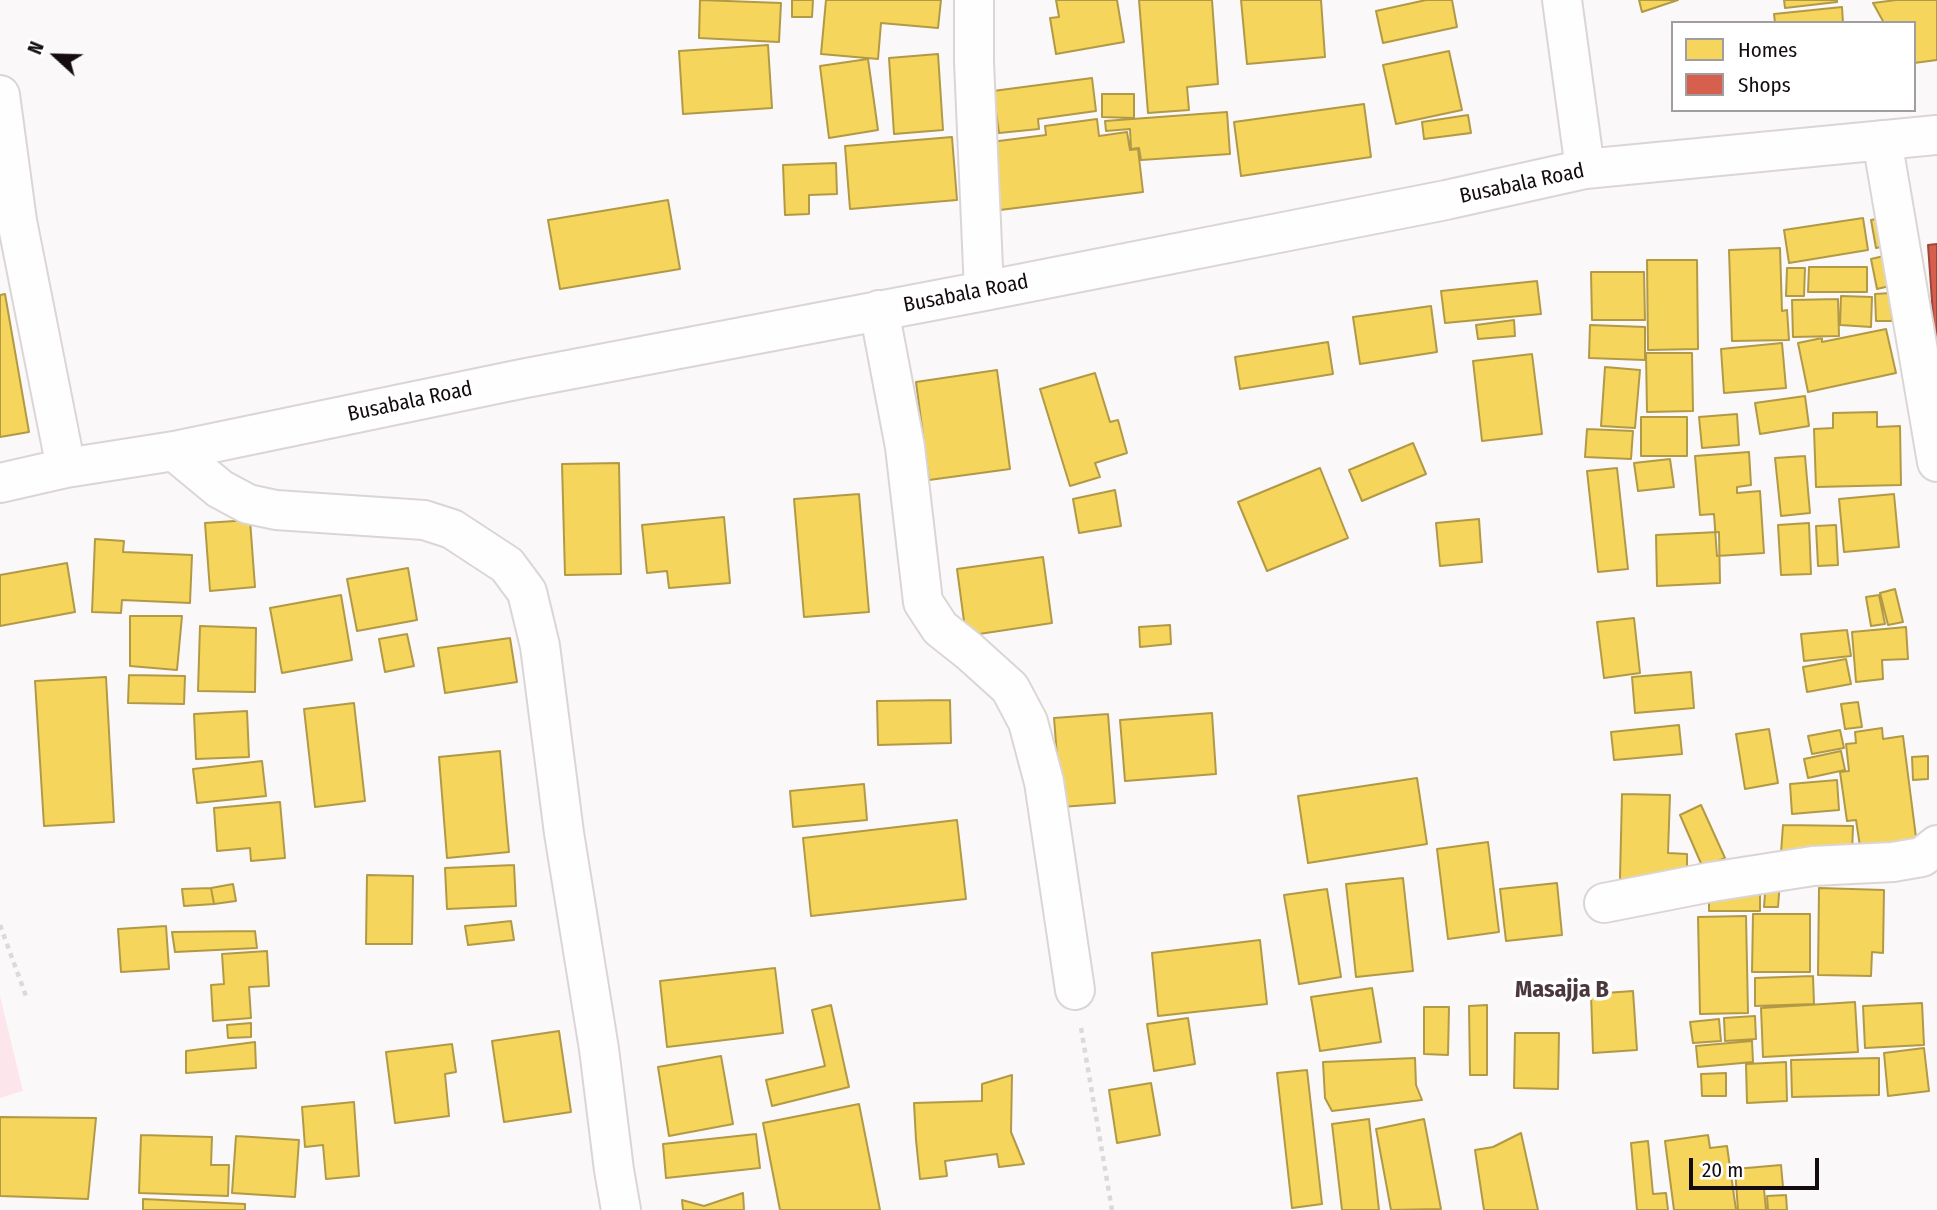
<!DOCTYPE html>
<style>
body{margin:0}
#map{position:relative;width:1937px;height:1210px;overflow:hidden;background:#fbf8f9;font-family:"Fira Sans Condensed",sans-serif}
canvas{display:block}
.legend{position:absolute;left:1671px;top:21px;width:245px;height:91px;box-sizing:border-box;background:#fff;border:2px solid #a19e9f;margin:0;padding:9px 12px;list-style:none;font-size:21px;color:#140c0e}
.legend li{display:flex;align-items:center;gap:14px;height:35px}
.legend b{width:35px;border:2px solid #a19e9f}
.north{position:absolute;left:21px;top:21px;width:70px;height:70px;-webkit-text-stroke:5px #fff;paint-order:stroke;rotate:292deg;font-size:19px;font-weight:700;line-height:28px;text-align:center;color:#140c0e}
.north::after{content:'';display:block;margin:auto;width:24px;height:32px;background:#140c0e;clip-path:polygon(50% 0,100% 100%,50% 72%,0 100%)}
.scale{position:absolute;left:1689px;top:1158px;width:130px;height:32px;box-sizing:border-box;border:4px solid #140c0e;border-top:0;padding-left:9px;font-size:21px;line-height:24px;white-space:nowrap;color:#140c0e;-webkit-text-stroke:5px #fff;paint-order:stroke}
</style>
<div id="map">
<canvas width="1937" height="1210"></canvas>
<ul class="legend">
<li><b style="height:19px;background:#f6d55c"></b>Homes</li>
<li><b style="height:19px;background:#d6604d"></b>Shops</li>
</ul>
<div class="north">N</div>
<div class="scale">20 m</div>
</div>
<script>
const g = document.querySelector('canvas').getContext('2d');
g.lineJoin = 'round';
function paint(path, color) {
  g.fillStyle = color;
  g.fill(path, 'evenodd');
}
function toPath(rows) {
  const path = new Path2D();
  for (const r of rows) {
    path.moveTo(r[0], r[1]);
    for (let i = 2; i < r.length; i += 2) path.lineTo(r[i], r[i + 1]);
  }
  return path;
}
function strokePath(path, color, width, dash) {
  g.strokeStyle = color;
  g.lineWidth = width;
  g.lineCap = dash ? 'butt' : 'round';
  g.setLineDash(dash || []);
  g.stroke(path);
}
function label(font, color, halo, rows, align = 'center') {
  g.font = font + ' "Fira Sans Condensed",sans-serif';
  g.lineWidth = 7;
  g.setLineDash([]);
  g.textBaseline = 'middle';
  g.strokeStyle = halo;
  g.fillStyle = color;
  for (const [text, x, y, turn = 0] of rows) {
    g.save();
    g.translate(x, y);
    g.rotate((+turn || 0) * Math.PI / 180);
    g.textAlign = isNaN(turn) ? turn : align;
    if (halo) g.strokeText(text, 0, 0);
    g.fillText(text, 0, 0);
    g.restore();
  }
}
const green = toPath([
 [0,996,23,1091,0,1098]
]);
const homes = toPath([
 [700,0,781,3,779,42,699,38,700,0],
 [792,0,813,0,812,17,792,17,792,0],
 [826,0,941,0,938,28,881,23,878,59,821,54,826,0],
 [1056,0,1117,0,1124,42,1056,54,1050,18,1059,17,1056,0],
 [1139,0,1212,0,1218,84,1187,87,1189,110,1148,113,1139,0],
 [1241,0,1321,0,1325,57,1247,64,1241,0],
 [1426,0,1452,0,1457,27,1383,43,1376,11,1426,0],
 [1639,0,1678,0,1642,12,1639,0],
 [1784,0,1837,0,1837,2,1785,8,1784,0],
 [1896,0,1937,0,1937,60,1914,63,1914,23,1884,23,1873,3,1896,0],
 [1842,7,1843,23,1775,23,1774,14,1842,7],
 [768,45,772,108,683,114,679,51,768,45],
 [1449,51,1462,110,1396,124,1383,65,1449,51],
 [938,54,943,130,894,134,889,58,938,54],
 [868,59,878,130,829,138,820,66,868,59],
 [1092,78,1096,111,1038,119,1039,129,999,133,993,91,1092,78],
 [1102,94,1134,94,1134,118,1102,117,1102,94],
 [1364,104,1371,157,1241,176,1234,122,1364,104],
 [1227,112,1230,154,1141,160,1139,148,1131,149,1130,129,1106,131,1105,121,1227,112],
 [1468,115,1471,133,1424,139,1422,122,1468,115],
 [1097,119,1099,136,1127,132,1130,150,1138,149,1143,192,992,211,983,143,1046,135,1045,126,1097,119],
 [952,137,957,200,850,209,845,146,952,137],
 [836,163,837,194,809,195,809,214,785,215,783,165,836,163],
 [668,200,680,269,560,289,548,220,668,200],
 [1886,217,1891,245,1876,248,1871,220,1886,217],
 [1863,218,1868,250,1789,263,1784,230,1863,218],
 [1780,248,1782,311,1787,310,1789,340,1732,341,1729,250,1780,248],
 [1888,255,1894,285,1877,289,1871,259,1888,255],
 [1647,260,1697,260,1698,349,1648,350,1647,260],
 [1809,267,1867,267,1867,292,1808,292,1809,267],
 [1787,268,1805,268,1804,296,1786,296,1787,268],
 [1591,272,1644,272,1645,320,1592,320,1591,272],
 [1537,281,1541,314,1445,323,1441,291,1537,281],
 [1891,293,1892,321,1876,321,1875,294,1891,293],
 [5,294,29,432,0,437,0,295,5,294],
 [1841,296,1872,297,1871,327,1840,325,1841,296],
 [1838,299,1839,336,1793,337,1792,300,1838,299],
 [1431,306,1437,352,1360,364,1353,317,1431,306],
 [1514,320,1515,336,1478,339,1476,325,1514,320],
 [1590,325,1645,327,1645,360,1589,358,1590,325],
 [1886,329,1896,373,1808,392,1798,343,1822,338,1822,342,1886,329],
 [1328,342,1333,374,1240,389,1235,357,1328,342],
 [1782,343,1786,388,1724,393,1721,349,1782,343],
 [1646,353,1692,353,1693,411,1647,412,1646,353],
 [1532,354,1542,434,1482,441,1473,361,1532,354],
 [1605,367,1640,370,1635,428,1601,426,1605,367],
 [997,370,1010,469,929,480,916,382,997,370],
 [1095,373,1110,422,1118,420,1127,453,1095,463,1100,477,1070,486,1040,389,1095,373],
 [1805,396,1809,426,1760,434,1755,403,1805,396],
 [1877,412,1877,427,1900,426,1901,485,1816,487,1814,429,1833,428,1833,413,1877,412],
 [1737,414,1739,445,1702,448,1699,417,1737,414],
 [1641,417,1687,417,1687,456,1641,456,1641,417],
 [1587,429,1633,431,1631,459,1585,457,1587,429],
 [1413,443,1426,474,1362,501,1349,470,1413,443],
 [1749,452,1751,485,1737,487,1737,493,1760,491,1764,553,1717,556,1714,514,1700,515,1695,456,1749,452],
 [1805,456,1810,513,1781,516,1775,458,1805,456],
 [1670,459,1674,487,1638,491,1634,463,1670,459],
 [619,463,621,574,565,575,562,464,619,463],
 [1320,468,1348,538,1267,571,1238,502,1320,468],
 [1617,468,1628,569,1598,572,1587,471,1617,468],
 [1115,490,1121,526,1079,533,1073,499,1115,490],
 [859,494,869,612,804,617,794,499,859,494],
 [1894,494,1899,547,1844,552,1839,499,1894,494],
 [724,517,730,583,669,588,667,571,647,573,642,525,724,517],
 [1479,519,1482,562,1440,566,1436,523,1479,519],
 [250,520,255,587,210,591,205,523,250,520],
 [1809,523,1811,574,1781,575,1778,525,1809,523],
 [1836,525,1838,565,1818,566,1816,526,1836,525],
 [1719,532,1720,583,1657,586,1656,535,1719,532],
 [95,539,124,541,123,552,192,555,190,603,122,600,121,613,92,612,95,539],
 [1043,557,1052,623,966,636,957,569,1043,557],
 [67,563,75,612,0,626,0,575,67,563],
 [408,568,417,620,357,631,347,579,408,568],
 [1895,589,1903,622,1888,625,1880,593,1895,589],
 [341,595,352,660,282,673,270,608,341,595],
 [1879,595,1885,624,1871,626,1866,597,1879,595],
 [130,616,182,616,177,670,130,666,130,616],
 [1634,618,1640,673,1604,678,1597,622,1634,618],
 [1170,625,1171,644,1140,647,1139,627,1170,625],
 [200,626,256,628,255,692,198,691,200,626],
 [1906,627,1908,659,1882,660,1883,679,1856,682,1852,632,1906,627],
 [1847,630,1851,656,1804,661,1801,634,1847,630],
 [407,634,414,666,385,672,379,639,407,634],
 [510,638,517,682,445,693,438,648,510,638],
 [1846,659,1851,684,1807,692,1803,667,1846,659],
 [1691,672,1694,708,1635,713,1632,677,1691,672],
 [129,675,185,676,184,704,128,703,129,675],
 [106,677,114,822,44,826,35,681,106,677],
 [950,700,951,743,878,745,877,701,950,700],
 [1858,702,1862,727,1845,729,1841,704,1858,702],
 [354,703,365,801,315,807,304,709,354,703],
 [247,711,249,757,196,759,194,714,247,711],
 [1212,713,1216,774,1125,781,1120,720,1212,713],
 [1108,714,1115,803,1061,807,1054,718,1108,714],
 [1679,725,1682,754,1614,760,1611,732,1679,725],
 [1882,728,1883,739,1903,736,1917,845,1861,853,1856,820,1847,821,1840,772,1849,771,1846,744,1856,743,1855,732,1882,728],
 [1769,729,1778,783,1745,789,1736,734,1769,729],
 [1840,730,1844,748,1812,754,1808,736,1840,730],
 [500,751,509,852,447,858,439,757,500,751],
 [1841,751,1845,770,1808,778,1804,759,1841,751],
 [1928,756,1928,779,1913,780,1912,757,1928,756],
 [262,761,266,796,197,803,193,769,262,761],
 [1417,778,1427,844,1308,863,1298,796,1417,778],
 [1837,780,1839,810,1792,814,1790,784,1837,780],
 [864,784,867,820,793,827,790,791,864,784],
 [1622,794,1670,795,1668,853,1687,854,1687,880,1620,879,1622,794],
 [280,802,285,858,251,861,250,848,217,851,214,808,280,802],
 [1701,805,1725,858,1703,868,1680,815,1701,805],
 [957,820,966,899,811,916,803,838,957,820],
 [1783,825,1853,826,1852,854,1781,853,1783,825],
 [1488,842,1499,932,1448,939,1437,849,1488,842],
 [514,865,516,906,447,909,445,868,514,865],
 [367,875,413,876,412,944,366,944,367,875],
 [1403,878,1413,971,1356,977,1346,884,1403,878],
 [1766,880,1780,881,1778,907,1764,907,1766,880],
 [1557,883,1562,935,1506,941,1500,889,1557,883],
 [233,884,236,901,214,904,211,888,233,884],
 [1709,884,1760,885,1760,911,1709,911,1709,884],
 [211,888,214,904,184,906,182,889,211,888],
 [1819,888,1884,890,1883,953,1872,952,1871,976,1818,975,1819,888],
 [1327,889,1341,977,1299,984,1284,895,1327,889],
 [1753,914,1810,914,1810,972,1752,972,1753,914],
 [1746,916,1748,1013,1700,1014,1698,917,1746,916],
 [511,921,514,940,468,945,465,926,511,921],
 [166,926,169,969,121,972,118,929,166,926],
 [255,931,257,948,175,952,172,932,255,931],
 [1260,940,1267,1004,1158,1016,1152,953,1260,940],
 [267,951,269,986,249,987,251,1018,213,1021,211,985,224,984,222,954,267,951],
 [775,968,783,1033,667,1047,660,981,775,968],
 [1813,976,1814,1004,1755,1006,1755,978,1813,976],
 [1372,988,1381,1042,1320,1051,1311,997,1372,988],
 [1633,991,1637,1050,1593,1053,1591,994,1633,991],
 [1855,1002,1858,1052,1763,1057,1761,1008,1855,1002],
 [1922,1003,1924,1045,1865,1048,1863,1006,1922,1003],
 [831,1005,849,1087,772,1106,766,1080,825,1066,812,1010,831,1005],
 [1487,1005,1487,1075,1470,1075,1469,1006,1487,1005],
 [1424,1007,1449,1007,1448,1055,1424,1054,1424,1007],
 [1755,1016,1756,1039,1725,1041,1724,1018,1755,1016],
 [1188,1018,1195,1064,1154,1071,1147,1024,1188,1018],
 [1719,1019,1721,1041,1693,1043,1690,1022,1719,1019],
 [251,1023,251,1037,228,1038,227,1025,251,1023],
 [559,1031,571,1112,504,1122,492,1041,559,1031],
 [1515,1033,1559,1033,1558,1089,1514,1088,1515,1033],
 [1752,1041,1753,1062,1698,1067,1696,1046,1752,1041],
 [255,1042,256,1068,186,1073,186,1051,255,1042],
 [452,1044,456,1072,445,1074,449,1116,395,1123,386,1052,452,1044],
 [1924,1048,1929,1091,1888,1096,1884,1053,1924,1048],
 [721,1056,733,1124,669,1136,658,1067,721,1056],
 [1415,1058,1416,1085,1422,1100,1332,1111,1325,1098,1323,1062,1415,1058],
 [1879,1058,1879,1095,1792,1097,1791,1060,1879,1058],
 [1786,1062,1787,1101,1747,1103,1746,1064,1786,1062],
 [1307,1070,1322,1204,1292,1208,1277,1073,1307,1070],
 [1726,1073,1726,1096,1702,1096,1701,1074,1726,1073],
 [1012,1075,1011,1132,1024,1164,999,1167,997,1154,945,1161,947,1176,920,1179,916,1140,914,1103,982,1101,982,1084,1012,1075],
 [1151,1083,1160,1135,1117,1143,1109,1090,1151,1083],
 [354,1102,359,1176,326,1179,323,1145,305,1147,302,1107,354,1102],
 [859,1104,880,1210,780,1210,763,1123,859,1104],
 [0,1117,96,1118,88,1199,0,1196,0,1117],
 [1369,1119,1379,1210,1342,1210,1332,1124,1369,1119],
 [1424,1119,1441,1209,1391,1210,1376,1129,1424,1119],
 [1521,1133,1538,1210,1484,1210,1475,1150,1493,1147,1521,1133],
 [756,1134,760,1168,666,1178,663,1144,756,1134],
 [141,1135,212,1137,211,1165,229,1165,228,1196,139,1193,141,1135],
 [1708,1135,1710,1148,1727,1146,1736,1210,1674,1210,1665,1141,1708,1135],
 [236,1136,299,1140,295,1197,232,1193,236,1136],
 [1648,1141,1653,1194,1666,1193,1668,1210,1637,1210,1631,1143,1648,1141],
 [1781,1165,1783,1187,1764,1189,1766,1210,1738,1210,1735,1169,1781,1165],
 [743,1193,744,1210,683,1210,682,1200,704,1206,743,1193],
 [1786,1195,1787,1210,1768,1210,1767,1196,1786,1195],
 [143,1199,245,1204,245,1210,143,1210,143,1199]
]);
const shops = toPath([
 [1937,244,1937,372,1928,245,1937,244]
]);
const path = toPath([
 [0,925,26,996],
 [1081,1028,1112,1210]
]);
const minor = toPath([
 [974,0,974,62,984,291],
 [1562,0,1585,169],
 [0,95,17,221,66,468],
 [1882,140,1937,462],
 [879,310,905,447,923,602,940,628,969,651,1010,688,1028,722,1044,782,1075,990],
 [174,451,220,489,248,504,276,510,424,520,452,529,507,565,527,592,540,646,564,833,599,1049,614,1170,621,1210],
 [0,483,66,468,174,451,521,379,984,291,1446,200,1585,169,1937,135],
 [1604,903,1711,882,1813,866,1893,862,1922,857,1937,845]
]);
const streetNames = [
 ["Busabala Road",1522,184,-12],
 ["Busabala Road",966,294,-11],
 ["Busabala Road",410,402,-12]
];
const quarterNames = [
 ["Masajja B",1562,990]
];
paint(green, '#fde6eb');
paint(homes, '#f6d55c');
strokePath(homes, '#b29945', 2);
paint(shops, '#d6604d');
strokePath(shops, '#9c473a', 2);
strokePath(minor, '#dbd5d6', 42);
strokePath(path, '#dbdada', 4.5, [5, 5]);
strokePath(minor, '#fefefe', 38);
label('21px', '#140c0e', '#fff', streetNames);
label('bold 24px', '#4b383c', '#fff', quarterNames);
</script>
